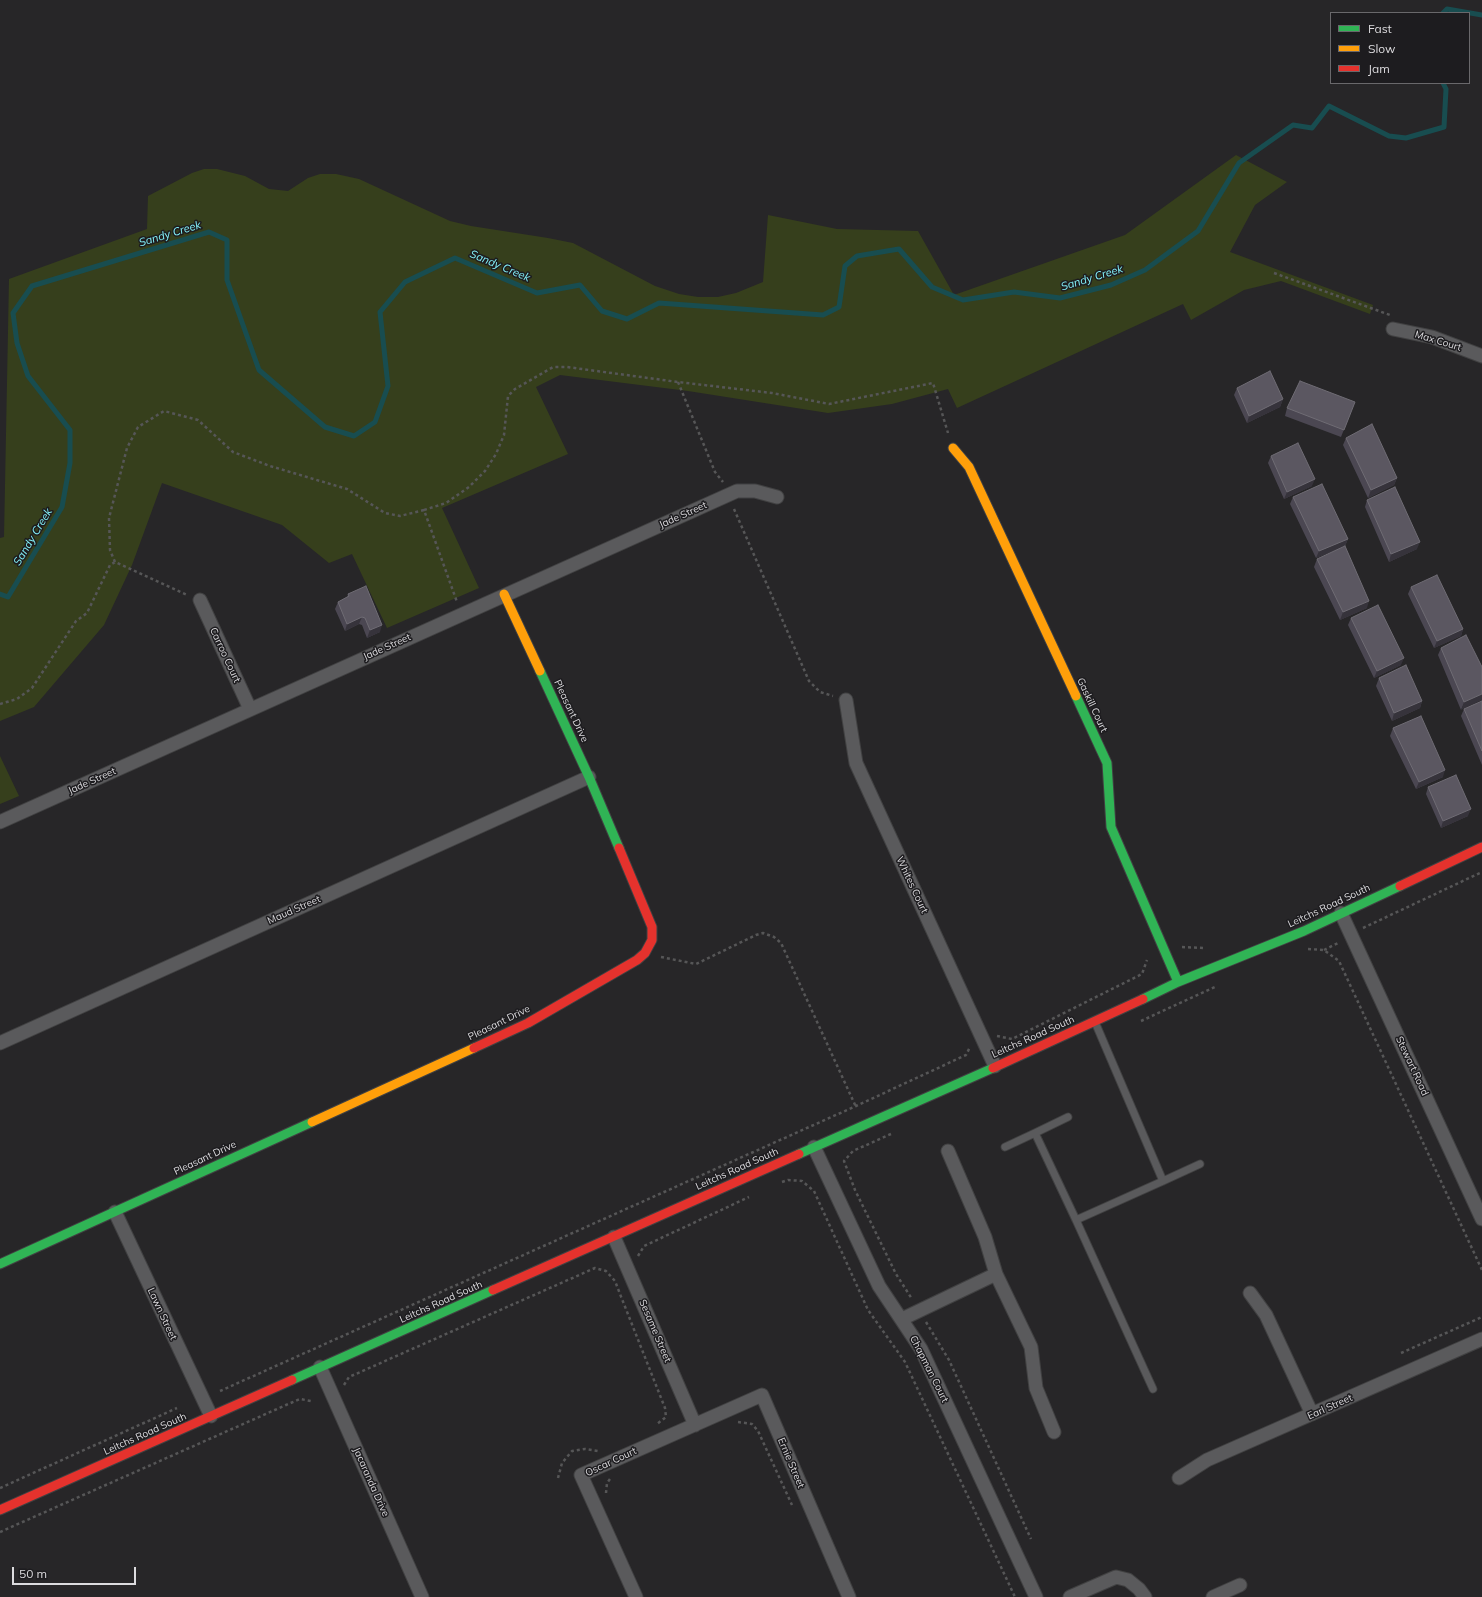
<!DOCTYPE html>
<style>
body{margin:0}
#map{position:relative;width:1482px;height:1597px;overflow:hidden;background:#272628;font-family:Mulish,sans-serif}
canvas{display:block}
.legend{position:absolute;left:1330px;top:12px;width:140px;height:72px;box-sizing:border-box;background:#1d1c1f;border:1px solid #69686b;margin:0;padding:5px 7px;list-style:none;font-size:12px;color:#dcdbde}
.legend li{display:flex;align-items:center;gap:8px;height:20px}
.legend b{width:20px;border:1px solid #69686b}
.scale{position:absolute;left:12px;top:1567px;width:124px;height:18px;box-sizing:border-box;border:2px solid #dcdbde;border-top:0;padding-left:5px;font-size:12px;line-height:14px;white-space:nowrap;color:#dcdbde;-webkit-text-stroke:3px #1d1c1f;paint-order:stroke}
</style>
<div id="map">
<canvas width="1482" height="1597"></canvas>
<ul class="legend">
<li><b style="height:5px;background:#30b455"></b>Fast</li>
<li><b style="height:5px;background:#ff9f0a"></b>Slow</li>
<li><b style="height:5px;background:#e5322d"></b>Jam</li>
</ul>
<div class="scale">50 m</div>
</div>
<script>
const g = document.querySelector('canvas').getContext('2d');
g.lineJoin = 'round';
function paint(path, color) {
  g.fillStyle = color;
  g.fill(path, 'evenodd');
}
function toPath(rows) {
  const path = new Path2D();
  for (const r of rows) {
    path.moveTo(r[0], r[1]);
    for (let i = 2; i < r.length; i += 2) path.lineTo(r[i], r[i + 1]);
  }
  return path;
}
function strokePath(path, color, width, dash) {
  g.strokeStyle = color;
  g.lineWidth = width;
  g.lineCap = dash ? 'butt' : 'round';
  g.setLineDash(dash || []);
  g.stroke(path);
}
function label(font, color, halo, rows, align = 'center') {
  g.font = font + ' Mulish,sans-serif';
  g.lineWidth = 3;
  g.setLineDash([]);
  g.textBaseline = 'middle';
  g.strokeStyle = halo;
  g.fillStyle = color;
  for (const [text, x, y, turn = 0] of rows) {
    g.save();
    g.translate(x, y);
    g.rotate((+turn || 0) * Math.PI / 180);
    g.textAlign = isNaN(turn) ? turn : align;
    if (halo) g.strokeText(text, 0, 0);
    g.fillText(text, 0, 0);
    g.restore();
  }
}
const green = toPath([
 [1236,155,1287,182,1255,205,1230,252,1373,305,1370,314,1281,281,1244,290,1191,320,1183,304,957,408,948,389,892,404,828,413,688,391,560,375,536,387,568,454,442,508,479,588,387,628,352,554,329,563,282,525,162,483,132,565,104,625,34,707,0,721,0,538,4,537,9,279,147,229,148,196,192,173,204,169,217,169,245,176,269,189,288,191,308,178,320,174,336,174,359,179,450,221,471,226,548,238,573,243,655,286,679,294,698,297,718,297,736,293,763,282,768,215,837,229,918,231,954,295,1125,235],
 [0,756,19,796,0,804]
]);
const stream = toPath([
 [1443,13,1447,9,1482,15],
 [0,594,8,597,62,507,70,463,70,430,28,376,17,343,13,313,32,286,209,232,227,240,227,280,259,370,325,427,354,436,375,422,388,386,380,312,405,282,455,258,537,293,580,285,602,311,627,319,659,303,823,315,839,307,845,266,857,256,899,249,932,287,963,300,1014,292,1060,298,1111,285,1145,270,1198,231,1239,163,1293,125,1312,128,1329,106,1389,136,1406,138,1444,127,1446,89,1443,83]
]);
const path = toPath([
 [1274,273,1390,315],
 [678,382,715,472,723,482],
 [734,509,809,681,820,692,833,696],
 [424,510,446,503,469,487,485,471,496,454,504,435,508,396,515,389,553,367,567,367,678,382,772,393,829,404,933,383,948,433],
 [115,562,110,550,109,518,127,448,138,427,164,411,198,420,233,452,270,466,347,489,385,513,400,516,424,510,457,602],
 [0,704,17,699,32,688,76,621,87,613,110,565,115,562,187,595],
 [1363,928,1482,872],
 [1182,947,1205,948],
 [1308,949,1324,950,1339,961,1482,1270],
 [1324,950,1340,942],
 [661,957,696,964,756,935,763,933,774,937,781,943,856,1107],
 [1141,1021,1215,987],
 [997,1036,1012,1039,1142,974,1147,960],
 [891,1134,853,1151,844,1161,855,1190,896,1274,912,1299],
 [782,1182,788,1180,802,1181,814,1191,868,1310,905,1362,1015,1597],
 [638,1256,644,1246,749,1197],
 [926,1322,949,1360,1031,1539],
 [1401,1353,1482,1317],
 [344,1385,349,1377,595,1268,606,1271,615,1281,620,1294,665,1408,666,1417,657,1424],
 [220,1391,856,1106,966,1055,970,1047],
 [738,1422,752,1424,758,1431,792,1505],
 [558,1478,562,1463,572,1451,585,1449,598,1451],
 [0,1488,177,1408],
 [606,1493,607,1483,610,1479],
 [0,1532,286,1405,300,1399,311,1401]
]);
const lane = toPath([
 [1095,1022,1163,1181,1200,1164],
 [1068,1117,1035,1133,1076,1220,1163,1181],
 [1005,1147,1035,1133],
 [1076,1220,1153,1389]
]);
const street = toPath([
 [1393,329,1432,337,1482,356],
 [200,600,250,709],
 [846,700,856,763,995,1066],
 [0,822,737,491,755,491,777,497],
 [1341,913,1482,1219],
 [0,1043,589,777],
 [814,1147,879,1286,921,1349,1036,1597],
 [948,1151,985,1237,996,1274,1031,1347,1036,1388,1054,1432],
 [115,1212,211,1416],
 [614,1237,695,1425],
 [1250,1293,1266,1315,1312,1414],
 [902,1319,996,1274],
 [320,1367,422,1597],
 [1179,1478,1207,1460,1482,1339],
 [636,1597,581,1475,762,1395,849,1597],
 [1070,1597,1116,1577,1128,1580,1139,1589,1145,1597],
 [1213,1597,1240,1585]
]);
const fast = toPath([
 [540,671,589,777,619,848],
 [1076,696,1107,763,1111,827,1178,982],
 [1143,999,1178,982,1304,931,1400,886],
 [799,1154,993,1068],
 [0,1264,312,1122],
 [292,1380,493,1290]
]);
const slow = toPath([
 [953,448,969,467,1076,696],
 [504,594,540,671],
 [312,1122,474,1048]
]);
const jam = toPath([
 [1400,886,1482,847],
 [474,1048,528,1023,637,960,645,953,652,940,652,927,619,848],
 [993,1068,1143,999],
 [493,1290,799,1154],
 [0,1510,292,1380]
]);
const wall = toPath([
 [1237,388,1283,399,1280,407,1247,423,1234,395],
 [1287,408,1352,409,1341,437,1285,416],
 [1346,438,1397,478,1394,485,1368,498,1343,445],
 [1271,456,1312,486,1284,499,1268,463],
 [1293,497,1348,539,1345,546,1316,558,1290,504],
 [1367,500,1417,549,1389,562,1365,507],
 [1317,559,1367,608,1340,620,1314,567],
 [1411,587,1463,629,1461,636,1434,648,1408,594],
 [348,594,380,632,367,638,362,625,359,624,345,631,335,609,338,602,347,598],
 [1351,618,1401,665,1374,678,1348,625],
 [1441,648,1482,667,1461,710,1438,655],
 [1379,678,1422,701,1420,708,1392,721,1376,686],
 [1482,701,1482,765,1461,716,1464,709],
 [1393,728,1443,777,1416,789,1390,736],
 [1428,787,1468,816,1441,828,1426,794]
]);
const shadedWall = toPath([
 [1283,399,1280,407,1247,423,1249,416],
 [1397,478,1394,485,1368,498,1371,490],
 [1315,479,1312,486,1284,499,1287,492],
 [1348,539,1345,546,1316,558,1319,551],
 [1420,542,1417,549,1389,562,1391,554],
 [1369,601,1367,608,1340,620,1343,612],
 [362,617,359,624,345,631,347,624],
 [382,625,380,632,367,638,370,630],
 [1463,629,1461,636,1434,648,1437,641],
 [1404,658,1401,665,1374,678,1377,671],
 [1482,694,1482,700,1461,710,1464,702],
 [1422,701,1420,708,1392,721,1394,713],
 [1445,770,1443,777,1416,789,1419,782],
 [1471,809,1468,816,1441,828,1443,821]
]);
const building = toPath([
 [1270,371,1283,399,1249,416,1237,388,1270,371],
 [1300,381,1355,402,1344,430,1287,408,1300,381],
 [1372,424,1397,478,1371,490,1346,438,1372,424],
 [1298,443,1315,479,1287,492,1271,456,1298,443],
 [1322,484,1348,539,1319,551,1293,497,1322,484],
 [1395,487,1420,542,1391,554,1367,500,1395,487],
 [1345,546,1369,601,1343,612,1317,559,1345,546],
 [1437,575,1463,629,1437,641,1411,587,1437,575],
 [366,586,382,625,370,630,365,618,362,617,347,624,338,602,349,596,348,594,366,586],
 [1378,605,1404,658,1377,671,1351,618,1378,605],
 [1466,635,1482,667,1482,694,1464,702,1441,648,1466,635],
 [1406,665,1422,701,1394,713,1379,678,1406,665],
 [1482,701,1482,751,1464,709,1482,701],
 [1421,716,1445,770,1419,782,1393,728,1421,716],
 [1456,775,1471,809,1443,821,1428,787,1456,775]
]);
const streetNames = [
 ["Max Court",1438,341,17],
 ["Jade Street",683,515,-24],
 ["Jade Street",387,647,-24],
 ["Carroo Court",225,655,65],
 ["Gaskill Court",1092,705,65],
 ["Pleasant Drive",571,711,65],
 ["Jade Street",92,781,-24],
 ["Whites Court",912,885,65],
 ["Leitchs Road South",1329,906,-25],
 ["Maud Street",294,910,-24],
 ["Pleasant Drive",499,1023,-26],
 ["Leitchs Road South",1033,1037,-24],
 ["Stewart Road",1412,1066,65],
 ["Pleasant Drive",205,1158,-25],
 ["Leitchs Road South",737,1169,-24],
 ["Leitchs Road South",441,1302,-24],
 ["Lawn Street",162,1314,65],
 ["Sesame Street",655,1331,67],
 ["Chapman Court",929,1369,63],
 ["Earl Street",1330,1407,-24],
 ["Leitchs Road South",145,1434,-24],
 ["Oscar Court",611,1462,-25],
 ["Ernie Street",791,1463,67],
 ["Jacaranda Drive",371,1482,66]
];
const waterNames = [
 ["Sandy Creek",170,234,-17],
 ["Sandy Creek",500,266,23],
 ["Sandy Creek",1092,278,-17],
 ["Sandy Creek",33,537,-59]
];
paint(green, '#363f1c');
strokePath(stream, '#184d50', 5);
strokePath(lane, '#414142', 9);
strokePath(street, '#414142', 15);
strokePath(fast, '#414142', 11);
strokePath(slow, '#414142', 11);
strokePath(jam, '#414142', 11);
strokePath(path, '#565657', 2.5, [3, 3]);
strokePath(lane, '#5a5a5c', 7);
strokePath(street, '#5a5a5c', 13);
strokePath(fast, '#30b455', 9);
strokePath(slow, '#ff9f0a', 9);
strokePath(jam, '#e5322d', 9);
paint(wall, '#4b4752');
paint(shadedWall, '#36333b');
paint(building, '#5b5761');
strokePath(building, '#6f6c74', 1);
label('10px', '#dcdbde', '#1d1c1f', streetNames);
label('italic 11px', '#84f3fa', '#1d1c1f', waterNames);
</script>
